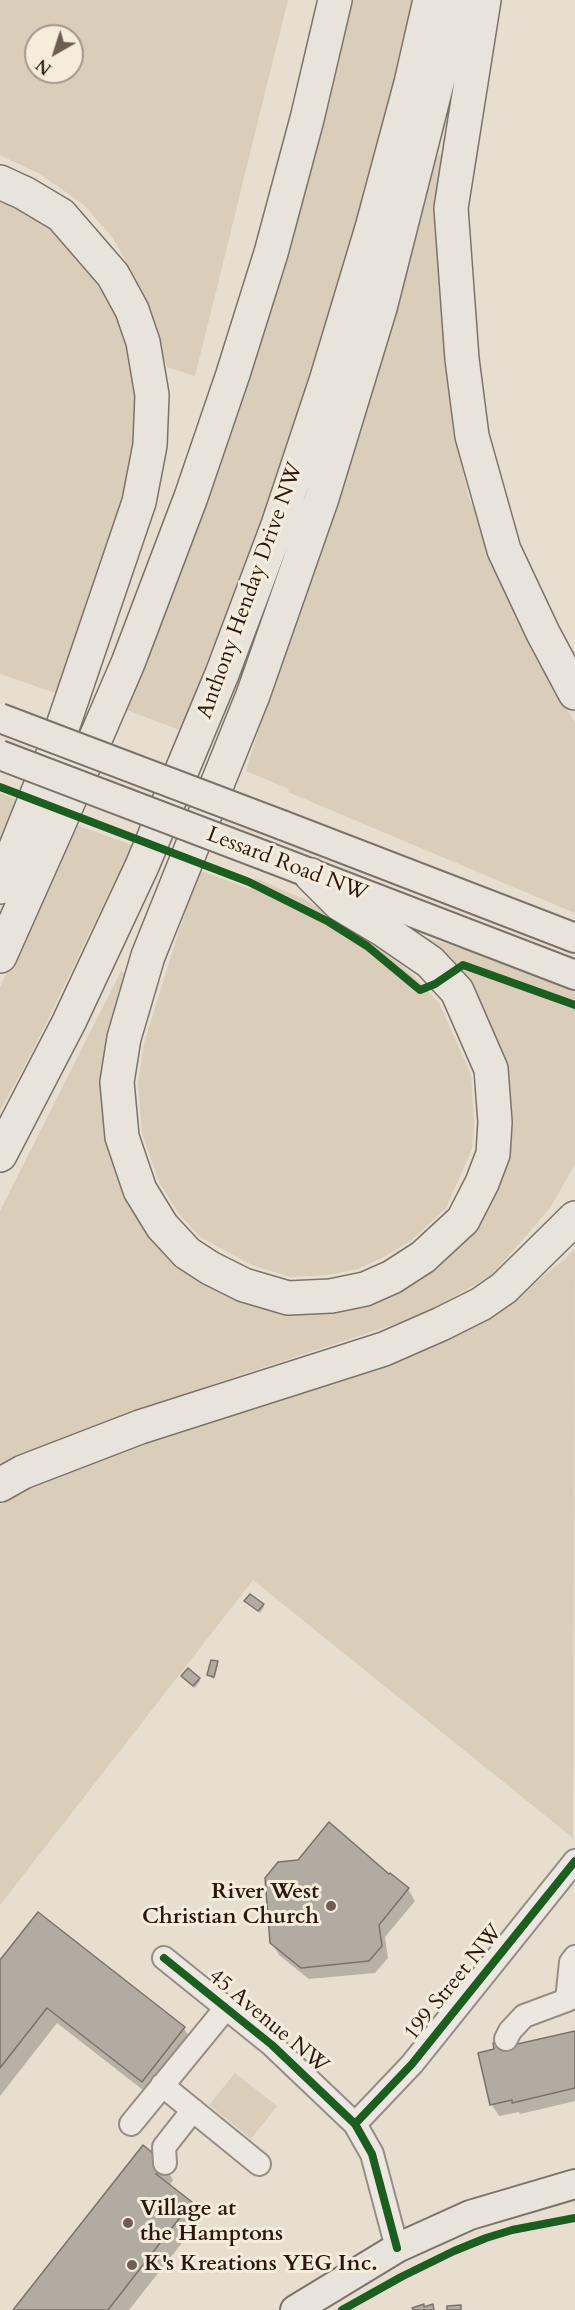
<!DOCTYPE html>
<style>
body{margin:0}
#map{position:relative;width:575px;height:2310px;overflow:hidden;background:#e7ded0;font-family:Cardo,serif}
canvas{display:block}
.north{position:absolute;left:24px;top:24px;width:60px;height:60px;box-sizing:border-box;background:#f5ecdb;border:2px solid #a5978a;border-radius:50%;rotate:219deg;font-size:16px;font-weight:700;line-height:24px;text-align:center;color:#2c1810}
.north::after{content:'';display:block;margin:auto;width:21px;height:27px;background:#6d5d53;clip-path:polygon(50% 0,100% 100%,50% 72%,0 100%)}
</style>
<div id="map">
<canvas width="575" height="2310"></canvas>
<div class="north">N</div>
</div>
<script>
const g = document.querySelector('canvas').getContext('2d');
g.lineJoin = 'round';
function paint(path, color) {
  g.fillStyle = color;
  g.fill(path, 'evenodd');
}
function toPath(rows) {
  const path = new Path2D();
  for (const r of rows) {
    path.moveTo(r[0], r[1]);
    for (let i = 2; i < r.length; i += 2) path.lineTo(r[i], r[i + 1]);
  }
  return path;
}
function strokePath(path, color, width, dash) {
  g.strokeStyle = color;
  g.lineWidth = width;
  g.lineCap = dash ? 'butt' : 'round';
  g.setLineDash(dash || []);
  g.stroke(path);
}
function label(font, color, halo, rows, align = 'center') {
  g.font = font + ' Cardo,serif';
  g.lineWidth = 6;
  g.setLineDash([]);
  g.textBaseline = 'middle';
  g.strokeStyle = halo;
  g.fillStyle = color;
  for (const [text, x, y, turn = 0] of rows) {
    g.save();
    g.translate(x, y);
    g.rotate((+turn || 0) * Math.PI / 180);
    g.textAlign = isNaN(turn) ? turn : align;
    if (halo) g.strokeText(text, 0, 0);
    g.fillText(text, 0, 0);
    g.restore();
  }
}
const green = toPath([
 [0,0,288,0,195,376,167,367,144,294,113,238,84,205,40,174,0,155],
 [36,36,72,36,72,72,36,72],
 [352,0,417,0,373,167,315,365,232,608,182,731,124,709,152,648,214,477,284,263,324,118],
 [440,154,443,159,446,364,452,422,468,495,542,664,575,723,575,913,288,792,289,789,246,771,434,160],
 [0,191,30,207,105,279,141,361,133,477,67,697,0,674],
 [0,793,17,800,0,841],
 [76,825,132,845,34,1048,0,1111,0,987],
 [198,870,250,889,255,878,306,900,373,940,416,978,439,1003,471,1074,474,1122,472,1149,446,1208,411,1241,382,1258,358,1269,328,1275,290,1277,252,1265,200,1237,179,1214,159,1182,142,1133,138,1083,144,1043],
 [427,938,513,964,575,988,575,1164,550,1208,492,1275,420,1316,225,1380,59,1439,0,1467,0,1211,121,971,128,977,105,1108,207,1282,399,1289,506,1126,425,942],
 [575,1248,573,1838,253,1580,0,1905,0,1502,68,1469,434,1347,501,1310,565,1259],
 [235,2073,277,2106,251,2139,209,2105]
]);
const shadow = toPath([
 [246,1601,263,1605,264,1607,260,1613],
 [217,1663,218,1665,214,1679,211,1678,209,1675],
 [183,1677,199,1679,200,1681,195,1688],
 [390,1875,408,1889,415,1901,385,1937,388,1958,375,1973,309,1979,279,1955,272,1943],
 [0,1963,184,2028,193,2044,152,2097,57,2023,0,2096],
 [575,2032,575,2101,520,2114,519,2112,499,2116,492,2105,480,2054],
 [164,2164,173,2180,169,2186,191,2203,200,2220,129,2310,15,2310]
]);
const building = toPath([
 [250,1594,264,1604,258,1611,244,1601,250,1594],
 [211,1660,218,1661,214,1677,207,1675,211,1660],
 [188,1668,200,1678,193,1686,181,1676,188,1668],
 [329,1822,389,1874,390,1873,409,1888,379,1925,382,1946,369,1961,301,1968,270,1943,265,1878,278,1862,298,1860,329,1822],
 [38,1912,185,2027,142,2082,47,2008,0,2068,0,1960,38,1912],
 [575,2031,575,2088,512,2103,512,2100,490,2105,478,2053,494,2049,493,2043,506,2039,513,2045,575,2031],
 [143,2145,165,2163,156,2174,192,2202,108,2310,13,2310,143,2145],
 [424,2304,424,2307,433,2304,434,2310,413,2310,412,2308,424,2304],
 [461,2305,461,2310,447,2310,447,2306,461,2305]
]);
const minor = toPath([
 [164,1958,272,2045,355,2124,372,2154,397,2248],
 [506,2039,510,2031,524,2016,567,2000,571,1962,575,1957],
 [162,2085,259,2164],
 [131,2124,226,2008],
 [355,2124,412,2064,575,1861],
 [165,2163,164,2147,193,2110]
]);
const major = toPath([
 [282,825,575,938],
 [268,857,575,975],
 [295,2310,397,2248,470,2215,575,2184]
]);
const highway = toPath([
 [484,0,451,208,462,359,472,436,504,550,543,633,575,693],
 [0,182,24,193,61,215,113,275,132,310,143,342,152,395,150,445,139,502,54,752,0,887],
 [311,875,340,904,382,929,430,962,457,991,491,1069,495,1122,493,1154,482,1183,463,1220,423,1257,392,1277,365,1289,331,1296,288,1298,244,1285,210,1268,187,1253,162,1226,140,1190,122,1137,117,1082,124,1038,148,956,253,695,322,498,380,308,438,79,452,0],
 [0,956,57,828,128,663,191,497,233,374,271,253,307,119,335,0],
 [0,1155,69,1022,142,866,222,674,278,525,326,381,372,228,411,83,430,0],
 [0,1485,23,1472,140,1427,384,1349,441,1324,481,1304,504,1288,575,1218]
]);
const majorBridge = toPath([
 [0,718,282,825],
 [0,755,268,857]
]);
const cycleway = toPath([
 [0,787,249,882,329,922,367,946,420,990,435,984,463,965,575,1005],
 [164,1958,272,2045,355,2124,372,2154,397,2248],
 [355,2124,412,2064,575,1861],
 [342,2310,401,2277,454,2251,486,2238,512,2230,575,2218]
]);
const markers = [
 [331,1906,6,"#6d5d53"],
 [128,2223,6,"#6d5d53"],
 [132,2265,6,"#6d5d53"]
];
const streetNames = [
 ["Anthony Henday Drive NW",251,591,-70],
 ["Lessard Road NW",287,865,21],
 ["199 Street NW",454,1983,-51],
 ["45 Avenue NW",268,2022,40]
];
const poiNames = [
 ["River West",319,1893,"right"],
 ["Christian Church",319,1918,"right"],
 ["Village at",140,2210],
 ["the Hamptons",140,2235],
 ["K's Kreations YEG Inc.",144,2265]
];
paint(green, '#dacdba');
paint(shadow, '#0003');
paint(building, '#b2aba1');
strokePath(building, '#7b736b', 1.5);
strokePath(minor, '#968e85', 26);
strokePath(major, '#7b736b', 32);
strokePath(highway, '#7b736b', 36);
strokePath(minor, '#ece7e0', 22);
strokePath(major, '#e9e4db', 28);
strokePath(highway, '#e9e4db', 33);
strokePath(majorBridge, '#7b736b', 32, []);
strokePath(majorBridge, '#e9e4db', 28);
strokePath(cycleway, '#1b5e20', 8);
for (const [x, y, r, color] of markers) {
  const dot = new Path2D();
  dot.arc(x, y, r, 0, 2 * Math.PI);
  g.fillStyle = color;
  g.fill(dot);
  strokePath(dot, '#f5ecdb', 2);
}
label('22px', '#2c1810', '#f5ecdb', streetNames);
label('bold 22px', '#2c1810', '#f5ecdb', poiNames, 'left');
</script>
